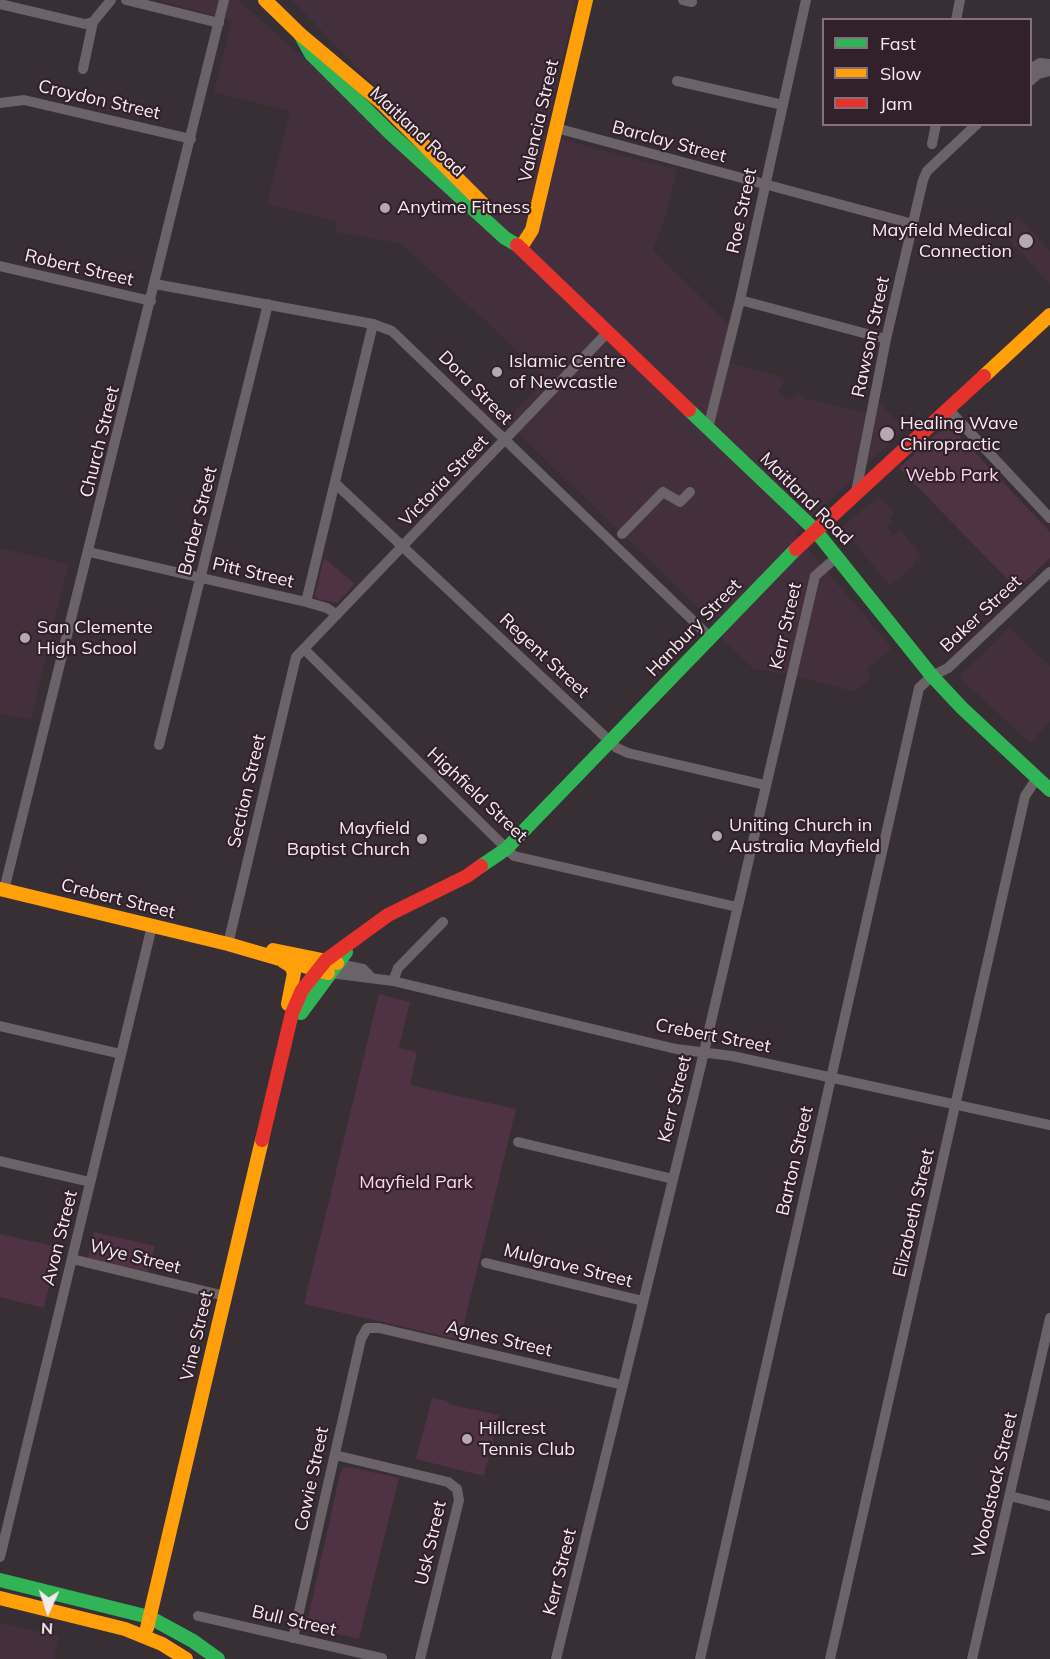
<!DOCTYPE html>
<style>
body{margin:0}
#map{position:relative;width:1050px;height:1659px;overflow:hidden;background:#382f34;font-family:Mulish,sans-serif}
canvas{display:block}
.legend{position:absolute;left:822px;top:18px;width:210px;height:108px;box-sizing:border-box;background:#32212b;border:2px solid #80717a;margin:0;padding:8px 10px;list-style:none;font-size:18px;color:#f6eaf1}
.legend li{display:flex;align-items:center;gap:12px;height:30px}
.legend b{width:30px;border:2px solid #80717a}
.north{position:absolute;left:18px;top:1581px;width:60px;height:60px;-webkit-text-stroke:4px #32212b;paint-order:stroke;rotate:183deg;font-size:16px;font-weight:700;line-height:24px;text-align:center;color:#f6eaf1}
.north::after{content:'';display:block;margin:auto;width:21px;height:27px;background:#f6eaf1;clip-path:polygon(50% 0,100% 100%,50% 72%,0 100%)}
</style>
<div id="map">
<canvas width="1050" height="1659"></canvas>
<ul class="legend">
<li><b style="height:8px;background:#30b455"></b>Fast</li>
<li><b style="height:8px;background:#ff9f0a"></b>Slow</li>
<li><b style="height:8px;background:#e5322d"></b>Jam</li>
</ul>
<div class="north">N</div>
</div>
<script>
const g = document.querySelector('canvas').getContext('2d');
g.lineJoin = 'round';
function paint(path, color) {
  g.fillStyle = color;
  g.fill(path, 'evenodd');
}
function toPath(rows) {
  const path = new Path2D();
  for (const r of rows) {
    path.moveTo(r[0], r[1]);
    for (let i = 2; i < r.length; i += 2) path.lineTo(r[i], r[i + 1]);
  }
  return path;
}
function strokePath(path, color, width, dash) {
  g.strokeStyle = color;
  g.lineWidth = width;
  g.lineCap = dash ? 'butt' : 'round';
  g.setLineDash(dash || []);
  g.stroke(path);
}
function label(font, color, halo, rows, align = 'center') {
  g.font = font + ' Mulish,sans-serif';
  g.lineWidth = 4.5;
  g.setLineDash([]);
  g.textBaseline = 'middle';
  g.strokeStyle = halo;
  g.fillStyle = color;
  for (const [text, x, y, turn = 0] of rows) {
    g.save();
    g.translate(x, y);
    g.rotate((+turn || 0) * Math.PI / 180);
    g.textAlign = isNaN(turn) ? turn : align;
    if (halo) g.strokeText(text, 0, 0);
    g.fillText(text, 0, 0);
    g.restore();
  }
}
const built = toPath([
 [159,0,238,0,304,58,365,117,374,85,292,0,576,0,545,135,677,170,664,220,653,250,729,325,723,361,782,377,786,381,777,391,789,401,798,392,808,402,810,399,864,413,879,402,904,429,795,534,892,648,866,670,872,677,855,692,786,674,754,669,725,642,709,618,506,421,546,379,488,323,400,243,335,232,337,221,267,204,290,111,214,92,232,21],
 [1018,216,1050,251,1050,284,1001,231],
 [879,496,894,514,889,518,892,522,886,527,893,535,900,530,922,556,912,564,914,566,890,586,842,527],
 [0,548,68,564,31,720,0,713],
 [1009,628,1050,666,1050,721,1030,743,959,677],
 [0,1623,59,1636,54,1659,0,1659]
]);
const green = toPath([
 [945,426,953,429,1050,532,1050,558,1017,589,899,468],
 [324,558,355,584,337,603,318,599,315,596],
 [379,994,410,1002,399,1048,417,1052,410,1085,516,1109,460,1340,304,1304],
 [94,1232,155,1246,148,1272,88,1258],
 [0,1234,58,1247,44,1308,0,1297],
 [432,1398,447,1401,448,1404,499,1415,484,1476,416,1459],
 [349,1467,399,1478,359,1639,306,1627,340,1474,343,1468]
]);
const street = toPath([
 [126,0,219,23],
 [683,0,692,2],
 [0,4,85,24,93,22,111,0],
 [956,20,960,0],
 [83,69,93,22],
 [1030,69,1040,63,1050,64],
 [677,81,783,105],
 [1030,81,1038,74,1050,71],
 [0,103,24,100,191,139],
 [556,128,913,224],
 [932,144,936,124],
 [0,266,151,301],
 [155,284,373,324,392,331,710,637],
 [740,300,886,339],
 [948,409,1050,518],
 [708,428,740,300,806,0],
 [336,484,617,748,628,753,765,785],
 [856,492,886,339,923,180,927,171,977,124],
 [622,534,663,492,680,502,690,492],
 [89,552,306,602,327,608,337,615],
 [306,602,373,324],
 [304,649,514,856,737,907],
 [159,745,268,304],
 [4,890,224,0],
 [228,944,296,657,607,333],
 [339,964,363,969,370,976],
 [330,973,393,981,676,1049,732,1056,1050,1125],
 [393,981,398,968,443,922],
 [0,1026,121,1054],
 [518,1142,673,1179],
 [0,1161,90,1182],
 [72,1259,225,1296],
 [486,1263,643,1301],
 [335,1455,448,1482,457,1489,459,1500,420,1659],
 [1010,1496,1050,1506],
 [0,1557,152,926],
 [198,1616,382,1658],
 [293,1638,361,1339,367,1328,379,1328,623,1385],
 [556,1659,700,1069,815,576,838,556],
 [700,1659,919,688,932,676,948,668,1050,572],
 [830,1659,1025,796,1037,778],
 [972,1659,1050,1318]
]);
const fast = toPath([
 [300,34,311,54,389,132,505,238,517,245],
 [689,410,815,530,932,676,962,708,1050,790],
 [481,866,506,849,796,549],
 [301,1013,346,952],
 [0,1580,149,1617,193,1641,218,1659]
]);
const slow = toPath([
 [265,0,300,34,383,104,487,208],
 [521,247,532,230,586,0],
 [984,376,1050,315],
 [0,889,228,944,328,973],
 [273,950,337,963],
 [283,961,291,966,294,973,288,1004],
 [0,1598,125,1629,162,1644,186,1659],
 [147,1628,262,1140]
]);
const jam = toPath([
 [517,245,689,410],
 [796,549,984,376],
 [262,1140,292,1013,302,990,326,960,388,915,467,876,481,866]
]);
const markers = [
 [385,208,6,"#b4a9af"],
 [1026,241,8,"#b4a9af"],
 [497,372,6,"#b4a9af"],
 [887,434,8,"#b4a9af"],
 [25,638,6,"#b4a9af"],
 [717,836,6,"#b4a9af"],
 [422,839,6,"#b4a9af"],
 [467,1439,6,"#b4a9af"]
];
const streetNames = [
 ["Croydon Street",99,100,13],
 ["Valencia Street",539,121,-77],
 ["Maitland Road",417,132,43],
 ["Barclay Street",669,142,15],
 ["Roe Street",742,211,-78],
 ["Robert Street",79,268,13],
 ["Rawson Street",871,337,-78],
 ["Dora Street",475,388,45],
 ["Church Street",100,442,-76],
 ["Victoria Street",444,481,-46],
 ["Maitland Road",806,499,45],
 ["Barber Street",198,521,-76],
 ["Pitt Street",253,573,13],
 ["Baker Street",981,614,-43],
 ["Kerr Street",786,626,-77],
 ["Hanbury Street",694,628,-46],
 ["Regent Street",544,656,43],
 ["Section Street",247,791,-77],
 ["Highfield Street",477,795,43],
 ["Crebert Street",118,899,14],
 ["Crebert Street",713,1036,11],
 ["Kerr Street",675,1099,-76],
 ["Barton Street",795,1161,-77],
 ["Elizabeth Street",914,1213,-77],
 ["Avon Street",60,1238,-76],
 ["Wye Street",135,1257,14],
 ["Mulgrave Street",568,1266,14],
 ["Vine Street",197,1336,-77],
 ["Agnes Street",499,1339,13],
 ["Cowie Street",312,1479,-78],
 ["Woodstock Street",995,1485,-77],
 ["Usk Street",431,1543,-77],
 ["Kerr Street",560,1572,-76],
 ["Bull Street",294,1621,13]
];
const poiNames = [
 ["Anytime Fitness",397,208],
 ["Mayfield Medical",1012,231,"right"],
 ["Connection",1012,252,"right"],
 ["Islamic Centre",509,362],
 ["of Newcastle",509,383],
 ["Healing Wave",900,424],
 ["Chiropractic",900,445],
 ["San Clemente",37,628],
 ["High School",37,649],
 ["Uniting Church in",729,826],
 ["Australia Mayfield",729,847],
 ["Mayfield",410,829,"right"],
 ["Baptist Church",410,850,"right"],
 ["Hillcrest",479,1429],
 ["Tennis Club",479,1450]
];
const parkNames = [
 ["Webb Park",952,476],
 ["Mayfield Park",416,1183]
];
paint(built, '#442f3d');
paint(green, '#4f3244');
strokePath(street, '#6b6368', 10);
strokePath(fast, '#30b455', 14);
strokePath(slow, '#ff9f0a', 14);
strokePath(jam, '#e5322d', 14);
for (const [x, y, r, color] of markers) {
  const dot = new Path2D();
  dot.arc(x, y, r, 0, 2 * Math.PI);
  g.fillStyle = color;
  g.fill(dot);
  strokePath(dot, '#32212b', 2);
}
label('18px', '#f6eaf1', '#32212b', streetNames);
label('18px', '#f6eaf1', '#32212b', poiNames, 'left');
label('18px', '#fed3ed', '#32212b', parkNames);
</script>
